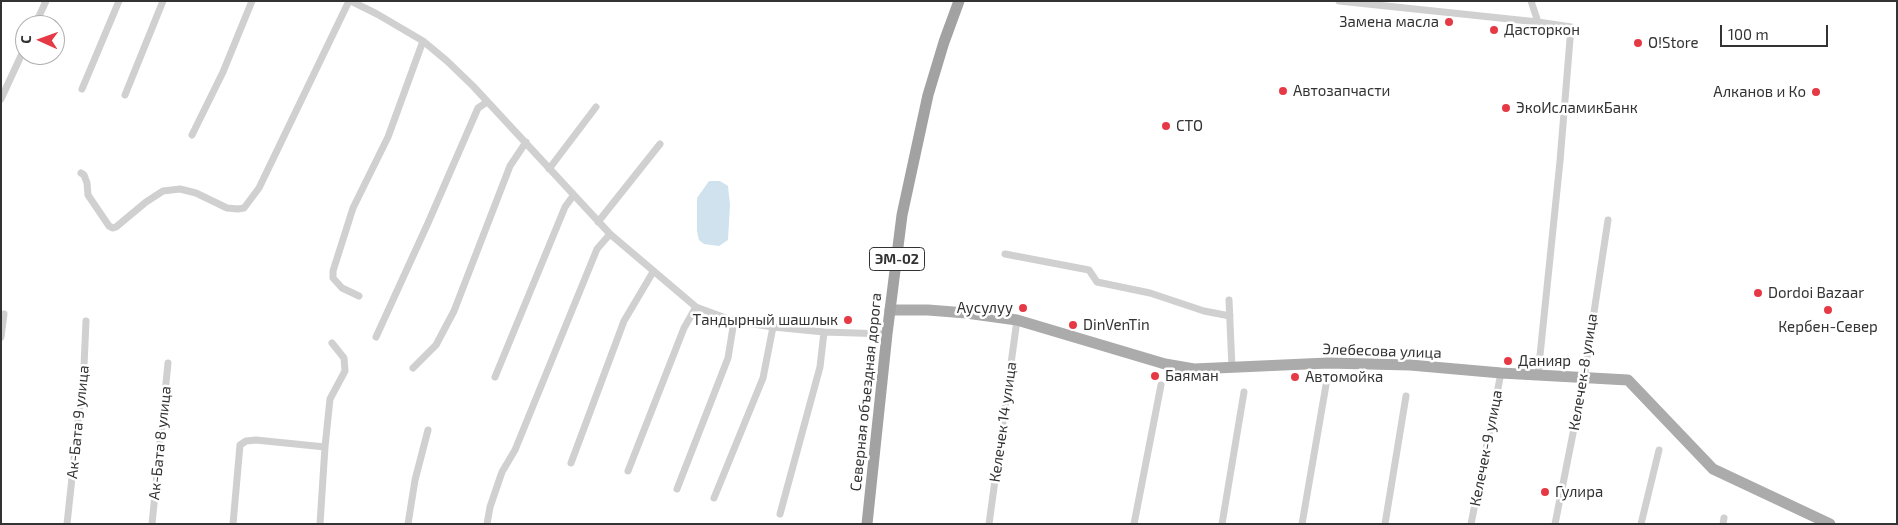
<!DOCTYPE html>
<meta charset="utf-8">
<style>
body{margin:0}
#map{position:relative;width:1898px;height:525px;overflow:hidden;background:#fff;font-family:"Exo 2",sans-serif}
canvas{display:block}
.frame{position:absolute;inset:0;border:2px solid #333;pointer-events:none}
.north{position:absolute;left:15px;top:15px;width:50px;height:50px;box-sizing:border-box;background:#fff;border:1px solid #adadad;border-radius:50%;rotate:272deg;font-size:14px;font-weight:700;line-height:20px;text-align:center;color:#333}
.north::after{content:'';display:block;margin:auto;width:18px;height:22px;background:#e63946;clip-path:polygon(50% 0,100% 100%,50% 72%,0 100%)}
.scale{position:absolute;left:1720px;top:25px;width:108px;height:22px;box-sizing:border-box;border:2px solid #333;border-top:0;padding-left:6px;font-size:15px;line-height:18px;white-space:nowrap;color:#333;-webkit-text-stroke:4px #fff;paint-order:stroke}
</style>
<div id="map">
<canvas width="1898" height="525"></canvas>
<div class="frame"></div>
<div class="north">С</div>
<div class="scale">100 m</div>
</div>
<script>
const g = document.querySelector('canvas').getContext('2d');
g.lineJoin = 'round';
function paint(path, color) {
  g.fillStyle = color;
  g.fill(path, 'evenodd');
}
function toPath(rows) {
  const path = new Path2D();
  for (const r of rows) {
    path.moveTo(r[0], r[1]);
    for (let i = 2; i < r.length; i += 2) path.lineTo(r[i], r[i + 1]);
  }
  return path;
}
function strokePath(path, color, width, dash) {
  g.strokeStyle = color;
  g.lineWidth = width;
  g.lineCap = dash ? 'butt' : 'round';
  g.setLineDash(dash || []);
  g.stroke(path);
}
function label(font, color, halo, rows, align = 'center') {
  g.font = font + ' "Exo 2",sans-serif';
  g.lineWidth = 5;
  g.setLineDash([]);
  g.textBaseline = 'middle';
  g.strokeStyle = halo;
  g.fillStyle = color;
  for (const [text, x, y, turn = 0] of rows) {
    g.save();
    g.translate(x, y);
    g.rotate((+turn || 0) * Math.PI / 180);
    g.textAlign = isNaN(turn) ? turn : align;
    if (halo) g.strokeText(text, 0, 0);
    g.fillText(text, 0, 0);
    g.restore();
  }
}
const water = toPath([
 [709,181,720,181,728,186,730,205,728,240,719,246,704,244,699,240,697,231,697,198]
]);
const minor = toPath([
 [351,1,377,14,423,41,447,61,473,86,610,234,696,307,734,321,773,327,824,332,887,334],
 [1339,1,1538,22],
 [1531,1,1538,22,1571,27,1560,161,1538,375],
 [35,25,46,1],
 [82,89,119,1],
 [125,95,163,1],
 [1,99,25,47],
 [192,135,223,72,252,1],
 [549,169,596,107],
 [81,173,84,175,87,183,88,195,109,226,113,228,116,227,146,202,163,191,180,189,196,193,227,208,238,209,244,208,259,188,349,1],
 [598,222,660,144],
 [1005,254,1089,270,1097,282,1150,293,1204,311,1230,316],
 [359,296,342,288,333,278,333,271,353,208,388,137,423,41],
 [1229,300,1232,368],
 [1,337,4,314],
 [376,337,428,223,478,108,487,102],
 [413,368,436,345,454,311,510,166,526,142],
 [495,377,565,207,573,196],
 [571,463,624,321,653,272],
 [628,471,684,328,696,307],
 [677,489,728,358,734,321],
 [714,498,763,378,773,327],
 [780,514,820,367,824,332],
 [67,524,84,366,86,321],
 [152,524,168,363],
 [233,524,240,445,246,441,256,440,325,447],
 [320,524,325,447,330,399,345,371,344,358,332,343],
 [408,524,415,480,428,430],
 [487,524,490,507,502,472,515,450,597,249,610,234],
 [989,524,1017,320],
 [1134,524,1161,385],
 [1222,524,1244,392],
 [1302,524,1326,385],
 [1385,524,1406,396],
 [1471,524,1501,373],
 [1555,524,1584,378,1608,220],
 [1641,524,1659,450],
 [1723,524,1724,518]
]);
const primary = toPath([
 [890,310,928,310,966,313,1017,320,1165,364,1194,369,1328,363,1410,365,1501,373,1628,380,1713,469,1830,524]
]);
const trunk = toPath([
 [867,524,887,334,902,215,928,95,944,42,959,1]
]);
const markers = [
 [1449,22,5,"#e63946"],
 [1494,30,5,"#e63946"],
 [1638,43,5,"#e63946"],
 [1283,91,5,"#e63946"],
 [1816,92,5,"#e63946"],
 [1506,108,5,"#e63946"],
 [1166,126,5,"#e63946"],
 [1758,293,5,"#e63946"],
 [1023,308,5,"#e63946"],
 [1828,310,5,"#e63946"],
 [848,320,5,"#e63946"],
 [1073,325,5,"#e63946"],
 [1508,361,5,"#e63946"],
 [1155,376,5,"#e63946"],
 [1295,377,5,"#e63946"],
 [1545,492,5,"#e63946"]
];
const shields = [
 [897,259,55]
];
const shieldNames = [
 ["ЭМ-02",897,259]
];
const poiNames = [
 ["Замена масла",1439,22,"right"],
 ["Дасторкон",1504,30],
 ["O!Store",1648,43],
 ["Автозапчасти",1293,91],
 ["Алканов и Ко",1806,92,"right"],
 ["ЭкоИсламикБанк",1516,108],
 ["СТО",1176,126],
 ["Dordoi Bazaar",1768,293],
 ["Аусулуу",1013,308,"right"],
 ["Тандырный шашлык",838,320,"right"],
 ["DinVenTin",1083,325],
 ["Кербен-Север",1828,327,"center"],
 ["Данияр",1518,361],
 ["Баяман",1165,376],
 ["Автомойка",1305,377],
 ["Гулира",1555,492]
];
const streetNames = [
 ["Элебесова улица",1382,351,2],
 ["Келечек-8 улица",1583,372,-81],
 ["Северная объездная дорога",866,392,-84],
 ["Ак-Бата 9 улица",78,422,-84],
 ["Келечек 14 улица",1003,422,-82],
 ["Ак-Бата 8 улица",160,443,-84],
 ["Келечек-9 улица",1486,448,-79]
];
paint(water, '#cfe2ee');
strokePath(minor, '#d0d0d0', 7);
strokePath(primary, '#ababab', 11);
strokePath(trunk, '#a2a2a2', 11);
for (const [x, y, r, color] of markers) {
  const dot = new Path2D();
  dot.arc(x, y, r, 0, 2 * Math.PI);
  g.fillStyle = color;
  g.fill(dot);
  strokePath(dot, '#fff', 2);
}
for (const [x, y, w] of shields) {
  const box = new Path2D();
  box.roundRect(x - w / 2, y - 11.5, w, 23, 4);
  g.fillStyle = '#fff';
  g.fill(box);
  strokePath(box, '#333', 1);
}
label('bold 14px', '#333', null, shieldNames);
label('15px', '#333', '#fff', poiNames, 'left');
label('15px', '#333', '#fff', streetNames);
</script>
